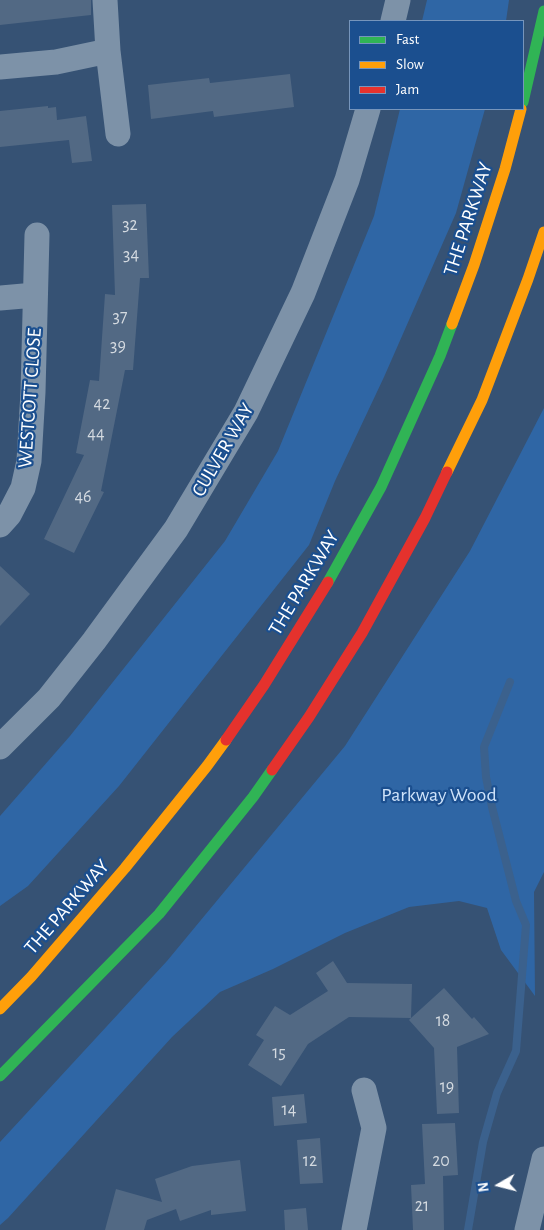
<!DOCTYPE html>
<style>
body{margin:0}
#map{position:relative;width:544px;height:1230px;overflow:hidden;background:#365274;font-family:"Alegreya Sans",sans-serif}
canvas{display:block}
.legend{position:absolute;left:349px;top:20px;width:175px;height:90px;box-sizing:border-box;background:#1b4f8f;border:1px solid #7695bc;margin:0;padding:6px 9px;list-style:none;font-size:15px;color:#fff}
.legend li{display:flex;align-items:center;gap:10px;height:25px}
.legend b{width:25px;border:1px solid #7695bc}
.north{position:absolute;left:474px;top:1160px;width:50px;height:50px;-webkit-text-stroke:4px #1b4f8f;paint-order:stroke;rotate:262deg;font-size:14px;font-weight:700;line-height:20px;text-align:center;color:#fff}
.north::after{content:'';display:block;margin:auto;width:18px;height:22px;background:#fff;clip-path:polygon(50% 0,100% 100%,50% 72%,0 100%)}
</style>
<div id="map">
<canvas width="544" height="1230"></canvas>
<ul class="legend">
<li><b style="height:6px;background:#30b455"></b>Fast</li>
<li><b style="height:6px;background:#ff9f0a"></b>Slow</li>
<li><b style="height:6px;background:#e5322d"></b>Jam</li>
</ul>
<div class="north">N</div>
</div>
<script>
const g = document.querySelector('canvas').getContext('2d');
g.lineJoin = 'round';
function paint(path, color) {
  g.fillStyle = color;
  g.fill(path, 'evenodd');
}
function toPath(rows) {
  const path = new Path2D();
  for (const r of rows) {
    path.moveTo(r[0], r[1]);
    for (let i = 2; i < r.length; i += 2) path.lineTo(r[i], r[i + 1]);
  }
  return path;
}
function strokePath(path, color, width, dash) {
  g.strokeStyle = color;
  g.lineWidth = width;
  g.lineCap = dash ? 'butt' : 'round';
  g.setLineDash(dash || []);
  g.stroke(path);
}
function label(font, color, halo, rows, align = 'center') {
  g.font = font + ' "Alegreya Sans",sans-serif';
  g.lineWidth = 4.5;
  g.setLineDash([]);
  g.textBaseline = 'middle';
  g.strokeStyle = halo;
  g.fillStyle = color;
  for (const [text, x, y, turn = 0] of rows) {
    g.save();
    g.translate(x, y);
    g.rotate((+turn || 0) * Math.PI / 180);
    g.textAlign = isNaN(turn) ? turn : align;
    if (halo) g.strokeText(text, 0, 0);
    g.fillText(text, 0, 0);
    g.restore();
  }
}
const green = toPath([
 [427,0,509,0,506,21,422,21],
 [400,109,485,109,456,213,384,377,335,481,309,545,119,786,28,886,0,906,0,816,70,736,225,541,278,451,374,216],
 [544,408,544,872,534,892,535,996,501,950,487,908,459,901,409,907,345,933,273,969,220,992,172,1037,8,1218,0,1225,0,1142,167,961,345,746,470,551]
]);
const stream = toPath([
 [468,1230,483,1142,497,1093,516,1051,526,925,516,901,492,807,486,777,484,747,510,682]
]);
const building = toPath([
 [0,0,91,0,91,15,0,25],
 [290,74,294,107,214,117,213,111,151,119,148,85,209,78,210,83],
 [48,106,48,108,56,107,57,120,86,116,92,161,72,163,69,140,0,147,0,111],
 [146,204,149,278,140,278,133,370,125,370,101,491,104,492,74,553,44,539,84,455,76,453,90,380,99,381,105,294,115,295,112,205],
 [0,566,30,594,0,626],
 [333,961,347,983,412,984,411,1018,444,988,472,1019,474,1017,489,1034,457,1047,459,1113,437,1114,434,1048,409,1020,411,1018,349,1017,308,1044,281,1086,248,1065,264,1040,256,1035,275,1006,290,1015,328,991,316,973],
 [304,1094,307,1123,274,1126,272,1097],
 [455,1123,458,1175,443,1176,444,1230,413,1230,411,1185,425,1184,422,1124],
 [320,1138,323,1183,300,1184,297,1140],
 [240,1160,246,1211,211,1215,211,1210,180,1221,176,1209,147,1220,144,1230,105,1230,116,1189,162,1202,155,1179,192,1166],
 [306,1208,308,1230,285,1230,284,1210]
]);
const street = toPath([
 [105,0,108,51,118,134],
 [393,21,398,0],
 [0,67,56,62,108,51],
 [0,298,35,295],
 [0,525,9,515,23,488,29,461,33,392,37,235],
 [0,747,49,698,94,641,176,529,246,412,303,293,347,180,368,109],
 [354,1230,374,1128,364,1090],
 [527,1230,544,1159]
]);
const fast = toPath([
 [523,102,544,11],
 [328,582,381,487,440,356,452,324],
 [0,1076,159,914,253,797,272,770]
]);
const slow = toPath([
 [452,324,474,265,505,169,521,109],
 [447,472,482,400,528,279,544,232],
 [0,1009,31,977,125,868,207,766,226,740]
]);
const jam = toPath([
 [226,740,264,685,328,582],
 [272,770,309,717,362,633,425,518,447,472]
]);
const numberNames = [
 ["32",130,225],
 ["34",131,255],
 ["37",120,317],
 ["39",118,346],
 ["42",102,404],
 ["44",96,434],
 ["46",83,497],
 ["18",443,1021],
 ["15",279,1053],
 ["19",447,1087],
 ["14",289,1110],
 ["12",310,1161],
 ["20",441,1161],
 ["21",422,1206]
];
const streetNames = [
 ["THE PARKWAY",468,219,-72],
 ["WESTCOTT CLOSE",30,398,-86],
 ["CULVER WAY",223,450,-60],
 ["THE PARKWAY",304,583,-59],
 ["THE PARKWAY",67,907,-49]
];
const parkNames = [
 ["Parkway Wood",439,795]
];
paint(green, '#2f66a5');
strokePath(stream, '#3b618d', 8);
paint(building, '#526984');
strokePath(street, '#7d92a8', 25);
strokePath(fast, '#30b455', 11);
strokePath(slow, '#ff9f0a', 11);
strokePath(jam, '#e5322d', 11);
label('18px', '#d4dae0', null, numberNames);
label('20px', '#fff', '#1b4f8f', streetNames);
label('20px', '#cfe3fa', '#1b4f8f', parkNames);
</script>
